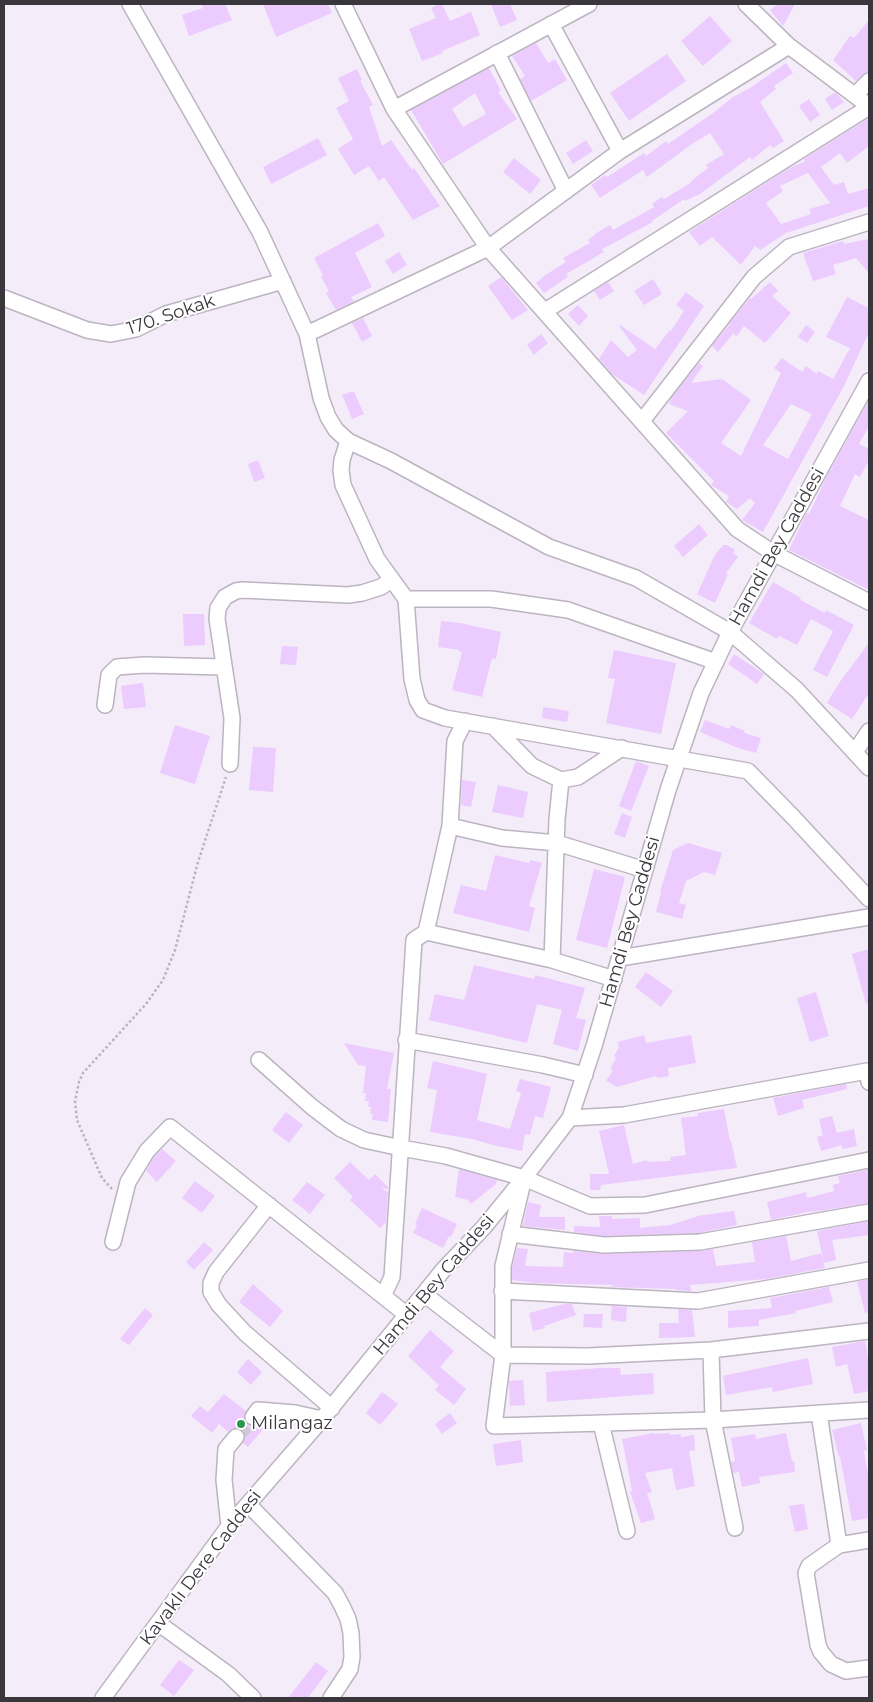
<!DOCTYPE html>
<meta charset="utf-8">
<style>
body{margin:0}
#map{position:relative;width:873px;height:1702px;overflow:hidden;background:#f5ecfa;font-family:Montserrat,sans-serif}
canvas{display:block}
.frame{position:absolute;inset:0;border:5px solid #3a373c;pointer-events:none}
</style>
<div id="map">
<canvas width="873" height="1702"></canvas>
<div class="frame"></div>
</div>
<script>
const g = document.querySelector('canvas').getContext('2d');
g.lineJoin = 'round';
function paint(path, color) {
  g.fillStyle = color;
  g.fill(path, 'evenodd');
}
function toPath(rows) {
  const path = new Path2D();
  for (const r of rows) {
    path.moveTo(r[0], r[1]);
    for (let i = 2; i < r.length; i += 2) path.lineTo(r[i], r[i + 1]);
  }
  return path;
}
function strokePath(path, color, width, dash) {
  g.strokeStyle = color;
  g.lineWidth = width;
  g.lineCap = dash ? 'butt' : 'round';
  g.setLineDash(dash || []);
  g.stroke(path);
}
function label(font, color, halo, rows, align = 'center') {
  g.font = font + ' Montserrat,sans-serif';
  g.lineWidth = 4;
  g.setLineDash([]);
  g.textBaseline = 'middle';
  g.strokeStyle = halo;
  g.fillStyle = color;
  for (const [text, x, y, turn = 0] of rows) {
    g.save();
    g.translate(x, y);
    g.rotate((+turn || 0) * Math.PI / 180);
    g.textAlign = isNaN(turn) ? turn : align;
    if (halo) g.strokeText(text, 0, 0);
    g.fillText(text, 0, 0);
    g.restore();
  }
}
const building = toPath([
 [201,4,225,4,232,20,189,36,182,15,203,8],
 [263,4,328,4,332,13,276,37],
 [439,4,442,4,450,21,471,12,480,35,442,51,443,53,422,61,409,29,436,18,431,8],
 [491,4,510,4,517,20,500,27],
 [778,4,795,4,783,26,770,10],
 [710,16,732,41,703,66,681,41],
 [869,20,869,72,863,74,856,81,833,60,850,36,854,38],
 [536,43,548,63,555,59,567,80,531,101,520,79,525,76,512,56],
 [667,54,686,81,629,121,610,93],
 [786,63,793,73,774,86,776,89,760,102,784,141,773,148,770,145,752,160,750,157,700,194,685,201,684,199,652,221,653,222,602,249,604,252,566,274,568,277,544,293,536,283,544,276,566,262,563,258,590,243,588,240,598,232,610,225,613,230,654,207,652,204,662,197,664,199,692,182,691,181,708,168,706,165,724,154,710,133,692,144,647,177,643,170,600,198,591,185,605,175,607,177,644,153,646,156,666,141,668,144,713,113,733,97,750,88],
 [489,68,501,91,498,92,517,119,443,164,411,110],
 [475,93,486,114,463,127,452,109],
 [357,69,362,80,360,81,373,105,369,107,382,146,391,140,412,170,414,168,440,206,413,220,384,177,379,181,369,166,354,175,338,149,353,139,336,108,349,101,338,78],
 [835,92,844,102,832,110,825,99],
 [809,99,820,115,810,122,799,106],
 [869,118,869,146,847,163,840,153,821,167,834,185,844,182,848,194,869,188,869,206,786,233,760,250,755,246,741,265,712,237,700,246,689,232,788,169,805,161,804,159],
 [808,173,830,203,809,209,811,214,781,224,766,203,783,191,780,186],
 [318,138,327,155,271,184,263,167],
 [586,140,593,151,573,164,566,153],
 [514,158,541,180,530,194,503,172],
 [378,223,385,236,355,253,372,287,351,297,354,301,336,310,326,293,329,291,321,277,323,275,314,258],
 [869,239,869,273,856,258,833,265,836,274,813,281,803,253,843,241,844,244],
 [399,252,407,265,393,274,385,261],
 [501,277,528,310,512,320,488,286],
 [653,279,662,294,644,305,634,291],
 [608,282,614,291,600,300,594,291],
 [770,282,778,291,772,296,791,313,765,343,744,326,736,337,734,333,718,352,712,346,729,325,730,326,729,324,750,298,751,299],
 [686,292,704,306,644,395,612,374,599,359,611,340,628,357,637,350,619,326,620,325,655,349,670,330,671,331,684,311,676,305],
 [847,297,869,308,869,332,844,386,763,532,742,520,755,503,750,498,737,509,726,502,729,496,711,485,714,481,666,433,688,411,669,404,671,398,699,363,703,366,691,383,722,379,751,400,721,443,741,456,781,373,774,368,782,358,802,372,806,366,817,374,818,371,833,379,850,348,826,337],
 [791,404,812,414,788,459,763,445],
 [578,305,588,316,579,326,568,314],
 [363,318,372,336,362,342,352,323],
 [806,325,815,332,807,343,798,337],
 [541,334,548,343,534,355,527,345],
 [350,392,354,392,364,414,352,419,342,395],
 [869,400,869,426,859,444,869,449,869,460,860,477,855,474,840,506,869,520,869,590,789,550,805,516,807,513,809,514,825,480],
 [258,460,265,478,254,482,248,464],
 [699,524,708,535,683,557,674,546],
 [723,545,727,545,735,550,733,553,738,557,726,573,728,574,715,603,697,594,715,555],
 [773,582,801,598,800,600,825,613,826,610,854,625,827,677,813,670,833,631,811,619,797,645,779,636,777,639,749,623],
 [183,614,204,614,205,645,184,646],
 [441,621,460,623,501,632,496,659,492,658,482,697,452,690,462,652,459,652,460,650,438,647],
 [869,643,869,693,852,719,827,703,839,683],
 [282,646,298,647,296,665,280,664],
 [614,650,676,663,661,734,606,723,615,679,608,678],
 [734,654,764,674,757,684,728,664],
 [143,683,146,707,124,709,121,686],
 [543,707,569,711,567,722,542,718],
 [705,720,729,729,731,725,745,731,744,733,761,738,756,753,738,748,700,732],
 [175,725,210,736,195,784,160,773],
 [253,747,276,748,273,792,249,790],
 [636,761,649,766,631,811,619,806],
 [462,780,476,782,471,807,461,805],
 [498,785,528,792,523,818,492,812],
 [622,813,632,817,625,838,614,834],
 [688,843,722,853,715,875,704,872,686,881,679,903,686,905,682,919,656,912,661,893,660,892,673,850],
 [495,855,529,863,530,860,542,863,529,906,535,908,529,932,453,913,461,885,486,891],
 [594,869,625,877,607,948,576,940],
 [869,949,869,1003,866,1004,852,954],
 [474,965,534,979,535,975,585,988,576,1018,586,1020,578,1051,553,1044,562,1010,537,1004,527,1043,429,1020,435,994,464,1000],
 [646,972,673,991,661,1007,635,987],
 [816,992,829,1036,810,1042,797,998],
 [644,1035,646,1043,691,1035,696,1063,668,1068,669,1076,657,1078,656,1076,617,1087,606,1081,613,1070,610,1069,616,1058,614,1056,619,1047,618,1042],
 [344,1043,394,1053,387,1089,391,1089,388,1122,372,1120,373,1114,370,1114,371,1107,368,1107,369,1101,365,1101,366,1093,363,1093,366,1066,358,1065],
 [433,1061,487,1074,477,1120,510,1129,521,1093,516,1091,520,1079,551,1087,543,1118,535,1116,530,1135,525,1134,522,1151,493,1145,472,1139,430,1132,437,1090,427,1088],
 [846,1084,847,1089,802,1100,804,1108,778,1116,773,1098],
 [724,1109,730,1141,731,1141,737,1168,601,1185,600,1190,590,1190,590,1174,609,1174,599,1131,624,1125,633,1164,647,1160,647,1162,671,1161,670,1157,686,1155,681,1118,698,1116,697,1113],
 [286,1112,303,1125,289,1143,272,1130],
 [832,1116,837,1133,854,1129,857,1146,842,1149,842,1145,821,1151,817,1137,823,1135,819,1119],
 [162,1149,176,1161,157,1182,146,1171,154,1157],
 [350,1162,369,1180,375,1174,388,1187,388,1189,381,1188,388,1192,386,1222,380,1228,350,1200,353,1197,334,1178],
 [459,1169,497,1180,496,1184,471,1204,468,1200,455,1197],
 [868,1170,869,1203,813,1212,812,1211,771,1220,767,1202,806,1192,807,1198,834,1191,833,1185,840,1183,838,1176],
 [195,1181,215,1196,202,1213,182,1198],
 [307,1182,325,1195,310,1214,292,1200],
 [528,1202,541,1205,539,1217,565,1217,565,1230,523,1226],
 [422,1208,457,1224,451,1237,449,1236,443,1248,413,1233,417,1225,415,1224],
 [734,1211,737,1225,699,1233,604,1236,574,1232,574,1226,600,1227,599,1216,612,1216,612,1219,640,1218,640,1228,670,1225,696,1217,696,1216],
 [869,1221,869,1235,832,1240,836,1260,824,1263,817,1231],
 [786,1236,791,1261,821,1253,825,1268,766,1279,690,1285,691,1291,676,1290,676,1289,610,1287,615,1285,534,1283,512,1280,512,1267,517,1248,528,1249,525,1266,563,1267,564,1252,573,1253,573,1251,604,1254,700,1251,713,1249,716,1266,755,1262,752,1242],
 [204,1242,213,1250,194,1270,186,1262],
 [869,1279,869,1312,865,1313,857,1282],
 [253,1284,283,1311,270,1327,239,1302],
 [829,1287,833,1302,795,1311,796,1313,759,1320,759,1326,728,1328,728,1311,772,1308,770,1298],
 [564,1304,572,1304,576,1315,544,1326,545,1328,533,1331,529,1313],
 [612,1306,627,1307,626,1322,611,1320],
 [145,1308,153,1315,129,1345,120,1339],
 [678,1309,692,1310,695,1337,659,1338,659,1323,679,1323],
 [584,1314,603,1314,602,1328,583,1327],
 [430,1330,454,1351,440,1367,466,1389,454,1405,435,1390,439,1385,408,1356],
 [865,1341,869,1361,869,1391,854,1394,847,1364,836,1367,832,1347],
 [808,1358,813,1384,773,1392,772,1387,726,1395,723,1376],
 [248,1359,262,1372,251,1385,237,1372],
 [600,1368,620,1368,621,1375,653,1373,654,1394,547,1402,546,1372],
 [523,1380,525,1405,510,1406,509,1381],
 [382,1392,398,1404,380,1425,366,1413],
 [224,1394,246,1411,244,1417,247,1424,253,1426,260,1423,265,1427,248,1447,243,1443,245,1439,245,1434,242,1430,233,1428,228,1432,219,1424,212,1433,191,1416,200,1406,208,1412],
 [450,1413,457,1423,442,1434,435,1424],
 [861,1423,867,1450,864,1451,869,1481,869,1518,852,1521,840,1456,839,1457,832,1430],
 [654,1433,654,1434,670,1433,670,1435,681,1434,681,1437,694,1435,695,1450,689,1451,695,1486,676,1490,672,1468,645,1473,652,1492,647,1493,655,1519,641,1523,630,1492,632,1491,622,1439],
 [786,1433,792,1461,794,1461,795,1472,759,1477,760,1483,742,1487,739,1472,733,1473,731,1462,735,1461,731,1438,755,1434,756,1439],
 [521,1440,523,1462,496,1466,493,1444],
 [804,1504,808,1529,795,1532,789,1506],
 [179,1660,194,1670,174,1696,160,1685],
 [316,1662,328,1671,308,1698,288,1698]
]);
const minorTunnel = toPath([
 [236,1437,253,1417]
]);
const path = toPath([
 [112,1189,102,1178,77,1120,75,1101,79,1082,83,1073,146,1004,163,980,175,950,198,862,226,777]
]);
const minor = toPath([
 [130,4,260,232,307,334,321,398,328,417,336,430,348,441,391,461,549,547,636,578,730,632,797,690,869,768],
 [343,4,394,109,488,248,737,529,773,553,869,602],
 [746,4,789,46,869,106],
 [551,24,620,151],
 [497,53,566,191],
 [855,95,869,81],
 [394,109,589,4],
 [4,298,87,330,111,334,136,329,166,314,283,281],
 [545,311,869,107],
 [307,334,488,248,620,151,789,46],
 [642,421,754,277,789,247,869,222],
 [348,441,342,460,341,470,343,485,377,559,406,599,412,679,417,700,423,710,445,718,748,771,793,817,869,899],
 [406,599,491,599,568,610,716,662],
 [105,705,109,675,117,667,144,665,224,667],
 [493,726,532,766,561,780,578,777,622,748],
 [855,752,869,731],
 [230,764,232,718,217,619,218,608,225,597,236,591,242,590,348,595,362,593,381,587,391,580],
 [450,826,502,838,557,843,645,870],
 [426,932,450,826,455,741,465,721],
 [620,958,869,917],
 [552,960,557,819,561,780],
 [406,1040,543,1065,585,1075],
 [259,1060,312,1107,341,1129,364,1140,401,1148,446,1156,524,1178,590,1206,645,1205,869,1160],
 [570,1118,624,1115,867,1071,869,1082],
 [523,1182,503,1266,503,1355,494,1426,713,1420,869,1410],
 [269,1205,216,1272,211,1283,211,1292,219,1305,245,1333,332,1408],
 [510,1234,604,1245,700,1242,869,1212],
 [113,1242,128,1182,147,1151,170,1127,407,1315],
 [502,1291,698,1301,869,1270],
 [424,1294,503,1355,588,1356,711,1350,869,1331],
 [383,1296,392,1277,414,940,426,932,552,960,614,979],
 [711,1350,713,1420,735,1528],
 [819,1413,839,1545],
 [253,1417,258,1410,295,1413,322,1419],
 [601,1423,627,1531],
 [248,1504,335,1593,342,1606,348,1619,351,1633,352,1657,350,1669,331,1698],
 [229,1526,224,1480,226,1449,236,1437],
 [869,1540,839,1545,809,1566,806,1573,818,1645,821,1652,831,1664,846,1671,869,1668],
 [158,1623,228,1674,253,1698],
 [103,1698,229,1526,322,1419,444,1269,484,1227,524,1178,570,1118,594,1046,668,790,701,693,730,632,869,381]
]);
const markers = [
 [241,1424,5,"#2d964d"]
];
const streetNames = [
 ["170. Sokak",171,315,-19],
 ["Hamdi Bey Caddesi",777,547,-61],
 ["Hamdi Bey Caddesi",630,922,-74],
 ["Hamdi Bey Caddesi",434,1285,-50],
 ["Kavaklı Dere Caddesi",201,1568,-53]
];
const poiNames = [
 ["Milangaz",251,1424]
];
paint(building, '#eccbfe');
strokePath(minorTunnel, '#d0c8d4', 15, [15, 8]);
strokePath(minor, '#bcb4c1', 18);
strokePath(path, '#bab3be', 2.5, [2.5, 2.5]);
strokePath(minor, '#fff', 15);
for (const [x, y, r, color] of markers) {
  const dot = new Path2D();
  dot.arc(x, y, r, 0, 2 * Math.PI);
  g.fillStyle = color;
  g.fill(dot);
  strokePath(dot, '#fff', 2);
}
label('18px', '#3a373c', '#fff', streetNames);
label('18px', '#3a373c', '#fff', poiNames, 'left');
</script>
